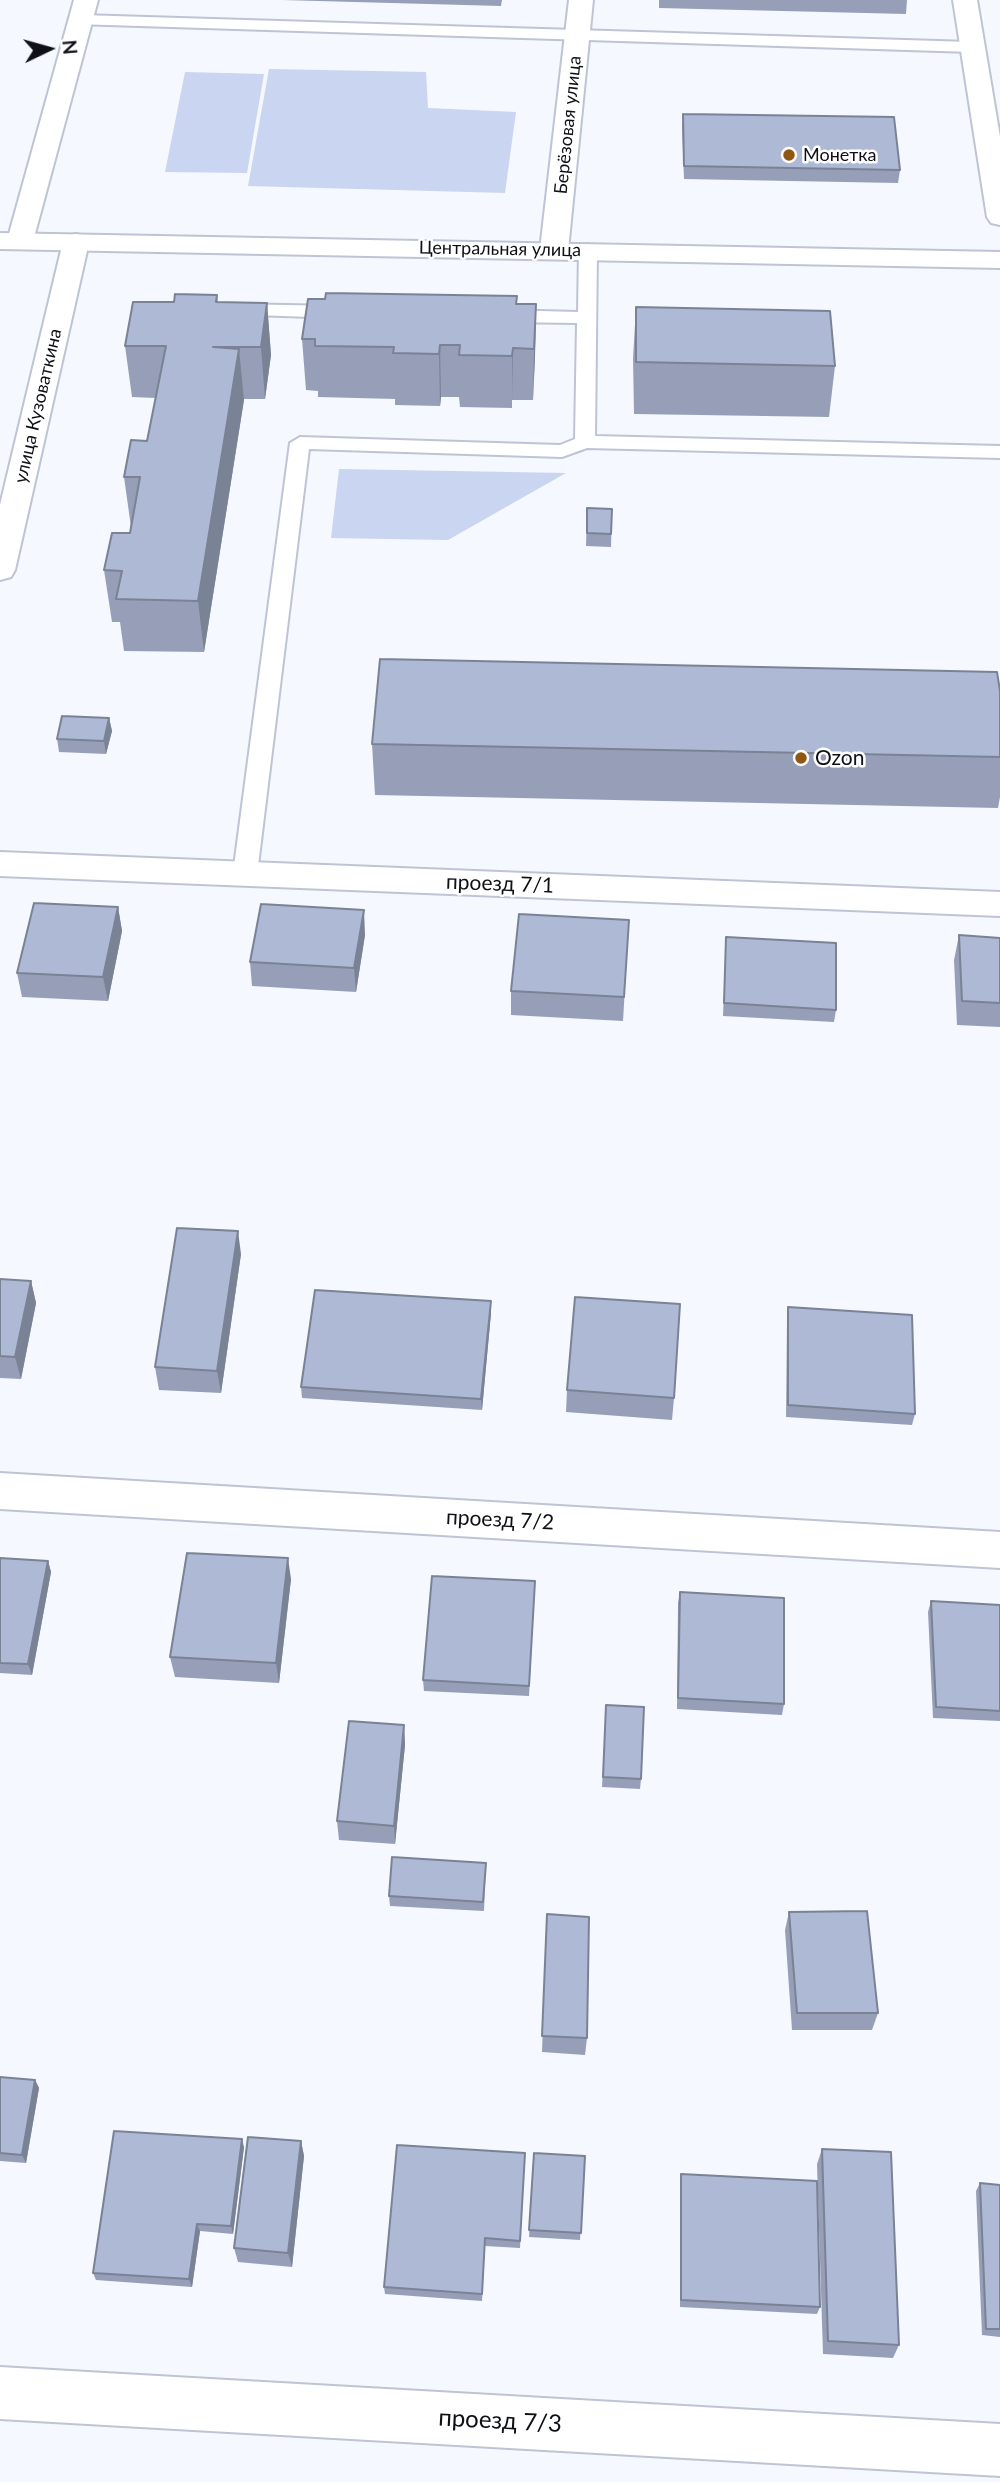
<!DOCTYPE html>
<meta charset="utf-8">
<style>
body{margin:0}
#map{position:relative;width:1000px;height:2482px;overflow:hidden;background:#f5f8fe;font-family:Lato,sans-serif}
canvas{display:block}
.north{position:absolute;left:14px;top:14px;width:70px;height:70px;-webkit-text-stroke:5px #fff;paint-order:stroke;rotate:85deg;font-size:19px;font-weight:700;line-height:28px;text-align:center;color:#0e1015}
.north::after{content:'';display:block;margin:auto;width:24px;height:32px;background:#0e1015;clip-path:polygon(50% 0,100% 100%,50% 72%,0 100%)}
</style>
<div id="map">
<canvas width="1000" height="2482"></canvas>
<div class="north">N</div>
</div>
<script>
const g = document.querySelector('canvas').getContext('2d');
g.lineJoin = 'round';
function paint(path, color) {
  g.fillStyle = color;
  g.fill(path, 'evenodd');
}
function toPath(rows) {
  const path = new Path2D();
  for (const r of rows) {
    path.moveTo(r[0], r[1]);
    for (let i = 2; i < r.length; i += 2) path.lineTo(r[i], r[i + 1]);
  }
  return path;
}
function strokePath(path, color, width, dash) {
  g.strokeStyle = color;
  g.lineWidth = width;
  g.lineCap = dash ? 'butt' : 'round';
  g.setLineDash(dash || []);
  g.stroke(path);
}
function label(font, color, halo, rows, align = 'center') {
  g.font = font + ' Lato,sans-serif';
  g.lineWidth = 5;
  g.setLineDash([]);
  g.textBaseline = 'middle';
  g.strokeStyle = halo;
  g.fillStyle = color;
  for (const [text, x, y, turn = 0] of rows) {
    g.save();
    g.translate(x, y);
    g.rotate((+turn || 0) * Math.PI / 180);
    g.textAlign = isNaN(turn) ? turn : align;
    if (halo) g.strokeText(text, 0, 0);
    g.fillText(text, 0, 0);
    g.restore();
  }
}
const green = toPath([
 [269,69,426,72,428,108,516,112,505,193,248,186],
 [185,72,264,74,247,173,165,172],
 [339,469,566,473,448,540,331,538]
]);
const lane = toPath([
 [81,15,971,42,979,47,971,52,75,24,73,20,81,15],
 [588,244,597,250,595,436,1000,446,1000,458,587,448,562,457,309,449,257,874,253,880,237,880,233,874,290,443,300,437,560,445,575,439,577,323,501,322,492,316,501,310,578,312,579,250,588,244],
 [231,304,340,306,349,312,340,318,224,314,222,310,224,306,231,304]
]);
const street = toPath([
 [74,0,98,0,33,241,30,247,20,249,10,247,7,241,74,0],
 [569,0,593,0,568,250,564,256,554,258,544,256,540,250,569,0],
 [953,0,977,0,1000,137,1000,225,991,223,987,217,953,0],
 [76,234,86,236,89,242,15,570,11,577,0,580,0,505,63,242,66,236,76,234],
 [0,852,1000,892,1000,916,0,876,0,852],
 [0,1473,1000,1532,1000,1568,0,1509,0,1473],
 [0,2367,1000,2424,1000,2476,0,2419,0,2367]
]);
const secondary = toPath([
 [0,233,1000,252,1000,268,0,249,0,233]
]);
const wall = toPath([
 [282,0,502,0,501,6],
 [659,0,907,0,906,14,659,8],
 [683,114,900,170,898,183,684,179,682,127],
 [217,295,218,302,267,303,271,355,265,399,244,399,204,652,124,651,120,622,112,622,104,570,130,533,131,527,124,477,147,441,156,398,132,397,125,346,174,302],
 [517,304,536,304,535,356,533,400,512,400,512,408,460,407,459,397,441,397,440,406,395,405,395,399,318,397,318,391,306,390,302,339],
 [636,307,835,366,829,417,634,414,633,358],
 [587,508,612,509,611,547,586,546],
 [1000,691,1000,797,998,808,375,795,372,744],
 [109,718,112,731,106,754,59,752,57,739],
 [118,907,122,931,108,1001,22,997,17,973],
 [629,920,623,1021,511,1015,511,991],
 [365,935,356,992,252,986,250,962],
 [959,935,1000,938,1000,1027,957,1025,954,960],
 [726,937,836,1010,834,1022,723,1016],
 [241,1254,221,1393,159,1390,155,1367],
 [0,1279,31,1281,36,1303,21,1379,0,1378],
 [491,1301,491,1313,482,1410,302,1398,301,1387],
 [788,1307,915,1414,912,1425,786,1417,787,1319],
 [567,1390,674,1398,672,1420,566,1412],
 [0,1558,48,1561,51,1572,32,1675,0,1673],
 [291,1579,279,1683,175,1677,170,1657],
 [535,1581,529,1696,424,1691,423,1680],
 [680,1592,784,1704,782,1715,677,1709,678,1603],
 [931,1601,1000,1605,1000,1721,933,1718,928,1612],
 [606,1705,641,1779,640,1789,602,1787],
 [404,1725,405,1745,395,1844,339,1840,337,1821],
 [486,1863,484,1911,390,1906,389,1896],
 [789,1912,878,2013,872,2030,792,2030,785,1930],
 [547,1914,587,2038,585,2055,542,2052],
 [0,2077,35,2080,39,2088,26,2163,0,2161],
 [301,2141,304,2156,292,2267,238,2262,234,2248],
 [244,2147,233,2234,200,2231,192,2287,96,2280,93,2273],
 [822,2149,899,2345,893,2358,823,2354,817,2164],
 [525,2153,520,2248,485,2246,482,2301,385,2294,384,2287],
 [534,2153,585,2156,580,2240,529,2237],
 [681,2174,820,2307,817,2314,680,2307,680,2182],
 [980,2183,1000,2185,1000,2337,982,2335,976,2191]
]);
const shadedWall = toPath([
 [267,303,271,355,265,399,261,347],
 [536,304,535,356,533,400,534,349],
 [440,345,441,397,440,406,439,354],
 [513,348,512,400,512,408,512,356],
 [239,349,244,400,204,652,198,601],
 [109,718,112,731,106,754,104,741],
 [118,907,122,931,108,1001,103,977],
 [364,910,365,935,356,992,354,968],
 [238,1231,241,1254,221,1393,217,1371],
 [31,1281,36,1303,21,1379,15,1357],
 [491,1301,491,1313,482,1410,481,1399],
 [288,1558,291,1579,279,1683,276,1663],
 [48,1561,51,1572,32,1675,28,1664],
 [404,1725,405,1745,395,1844,394,1826],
 [35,2080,39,2088,26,2163,22,2155],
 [242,2139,244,2147,233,2234,231,2226],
 [301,2141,304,2156,292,2267,288,2253],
 [197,2224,200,2231,192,2287,189,2279]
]);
const building = toPath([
 [683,114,894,117,900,170,684,166,683,114],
 [326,293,517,296,516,304,536,304,534,349,513,348,512,356,459,355,460,345,440,345,439,354,393,353,394,347,315,346,315,339,302,339,308,299,325,299,326,293],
 [175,294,217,295,216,302,267,303,261,347,213,347,239,349,198,601,116,599,122,571,104,570,112,533,130,533,140,477,124,477,131,440,147,441,166,346,125,346,133,302,174,302,175,294],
 [636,307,830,311,835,366,636,362,636,307],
 [587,508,612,509,611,534,587,533,587,508],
 [380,659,997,672,1000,691,1000,757,372,744,380,659],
 [62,716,109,718,104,741,57,739,62,716],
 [34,903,118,907,103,977,17,973,34,903],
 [261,904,364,910,354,968,250,962,261,904],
 [519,914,629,920,624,997,511,991,519,914],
 [959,935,1000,938,1000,1003,962,1001,959,935],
 [726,937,836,943,836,1010,724,1003,726,937],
 [177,1228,238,1231,217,1371,155,1367,177,1228],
 [0,1279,31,1281,15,1357,0,1356,0,1279],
 [315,1290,491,1301,481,1399,301,1387,315,1290],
 [575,1297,680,1304,674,1398,567,1390,575,1297],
 [788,1307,912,1315,915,1414,788,1405,788,1307],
 [187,1553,288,1558,276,1663,170,1657,187,1553],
 [0,1558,48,1561,28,1664,0,1663,0,1558],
 [432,1576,535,1581,529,1686,423,1680,432,1576],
 [680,1592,784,1598,784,1704,678,1698,680,1592],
 [931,1601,1000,1605,1000,1711,936,1707,931,1601],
 [606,1705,644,1707,641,1779,603,1777,606,1705],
 [349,1721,404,1725,394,1826,337,1821,349,1721],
 [392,1857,486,1863,483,1902,389,1896,392,1857],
 [867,1911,878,2013,797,2013,789,1912,867,1911],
 [547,1914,589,1917,587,2038,542,2036,547,1914],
 [0,2077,35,2080,22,2155,0,2153,0,2077],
 [114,2131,242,2139,231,2226,197,2224,189,2279,93,2273,114,2131],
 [248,2137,301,2141,288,2253,234,2248,248,2137],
 [397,2145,525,2153,520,2241,485,2238,482,2294,384,2287,397,2145],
 [822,2149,891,2152,899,2345,828,2341,822,2149],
 [534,2153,585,2156,581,2233,529,2230,534,2153],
 [681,2174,817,2181,820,2307,681,2300,681,2174],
 [980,2183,1000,2185,1000,2329,986,2329,980,2183]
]);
const markers = [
 [789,155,7,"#905711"],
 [801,758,7,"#905711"]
];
const farStreetnames = [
 ["Берёзовая улица",568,125,-84],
 ["Центральная улица",500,249,1],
 ["улица Кузоваткина",38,406,-77]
];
const farPoinames = [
 ["Монетка",803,155]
];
const poiNames = [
 ["Ozon",815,758]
];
const streetNames = [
 ["проезд 7/1",500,884,2],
 ["проезд 7/2",500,1520,3]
];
const nearStreetnames = [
 ["проезд 7/3",500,2421,3]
];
paint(green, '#cad5f1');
strokePath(lane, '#bec4d4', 4);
strokePath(street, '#bec4d4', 4);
strokePath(secondary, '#bec4d4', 4);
paint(lane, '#fff');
paint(street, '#fff');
paint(secondary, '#fff');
paint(wall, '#969fb7');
paint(shadedWall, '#7a8295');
paint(building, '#aeb9d5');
strokePath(building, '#7a8295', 2);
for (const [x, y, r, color] of markers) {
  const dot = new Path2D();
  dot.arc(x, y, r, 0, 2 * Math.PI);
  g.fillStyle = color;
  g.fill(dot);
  strokePath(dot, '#fff', 2.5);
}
label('18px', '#0e1015', '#fff', farStreetnames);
label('18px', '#0e1015', '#fff', farPoinames, 'left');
label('21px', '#0e1015', '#fff', poiNames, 'left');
label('21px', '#0e1015', '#fff', streetNames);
label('24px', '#0e1015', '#fff', nearStreetnames);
</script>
